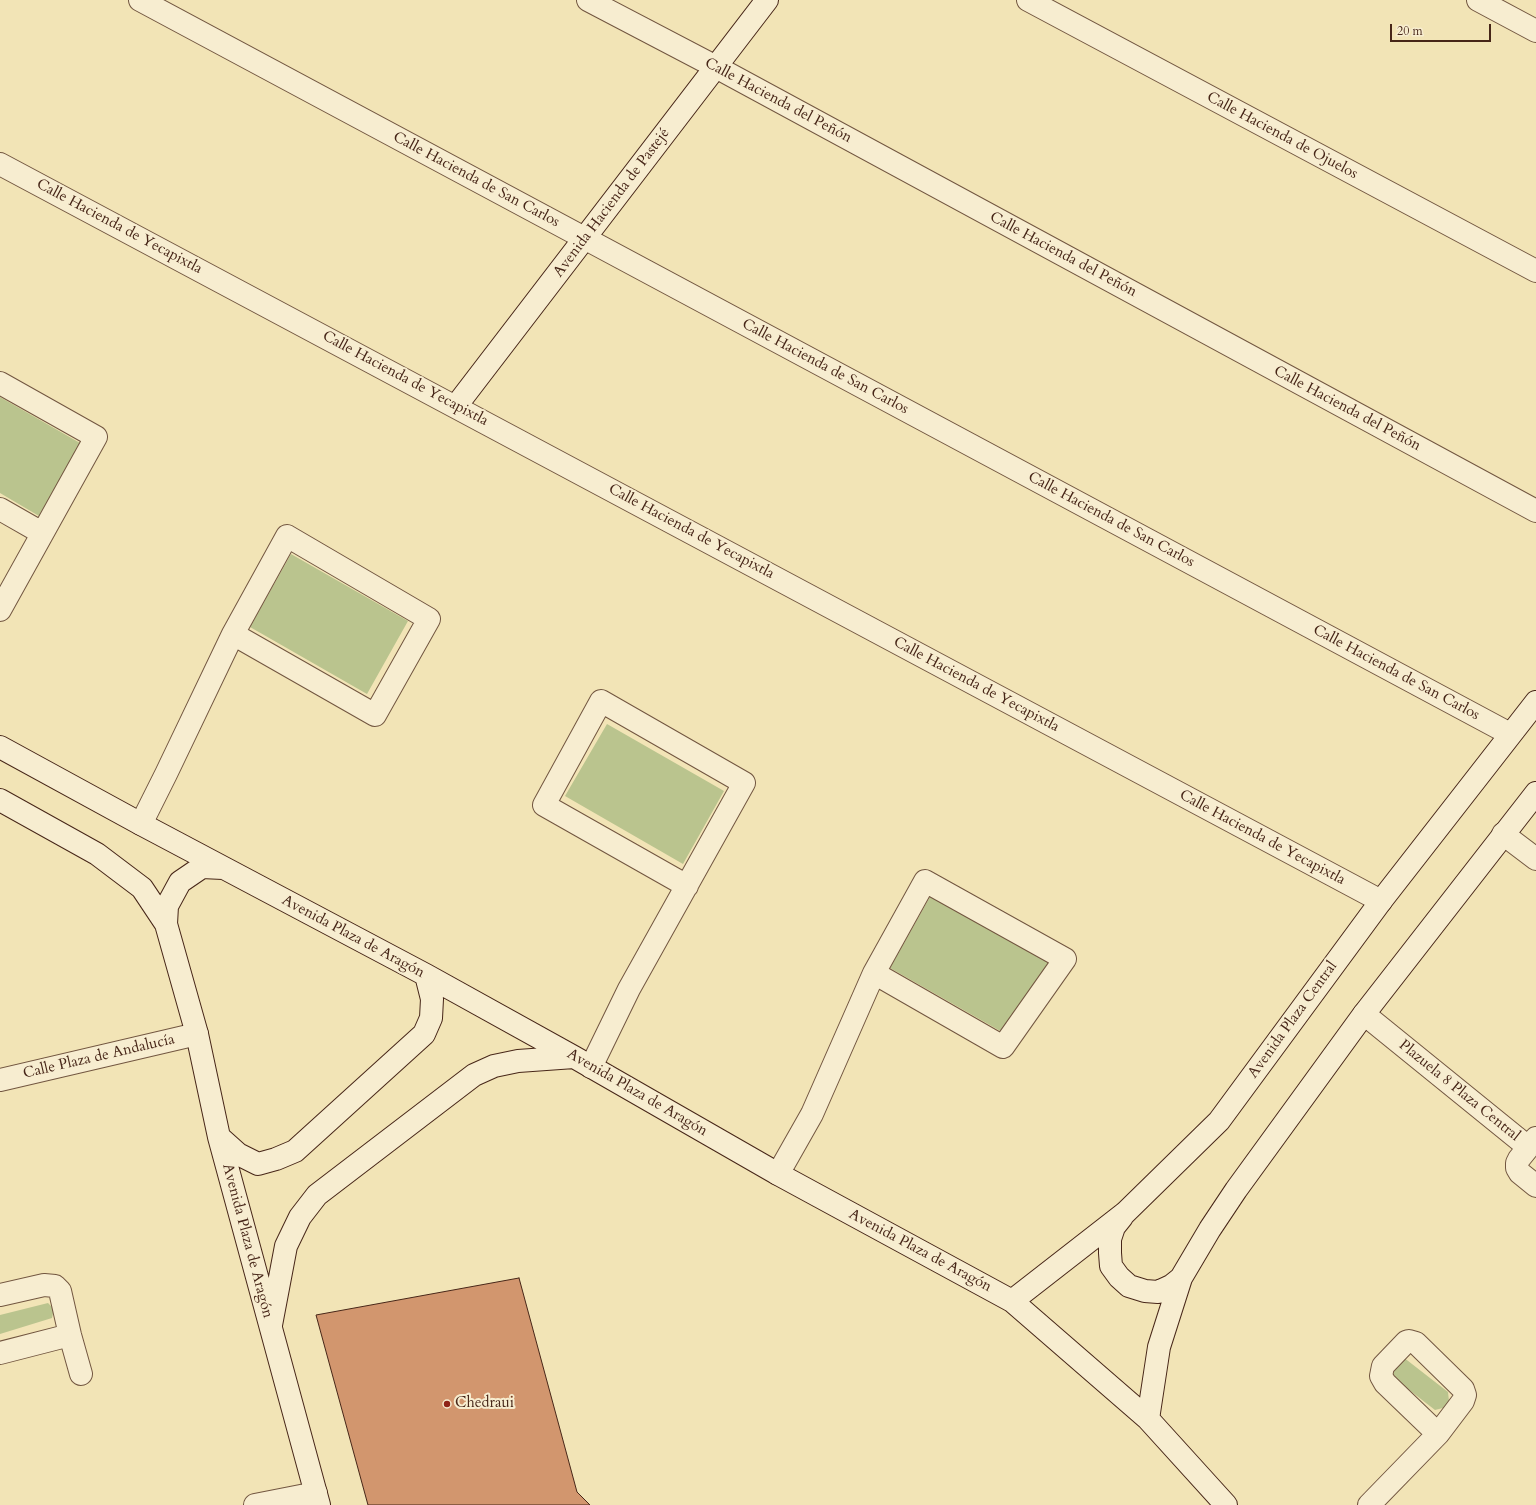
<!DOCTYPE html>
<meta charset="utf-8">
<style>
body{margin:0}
#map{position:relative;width:1536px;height:1505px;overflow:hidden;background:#f2e4b6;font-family:Cardo,serif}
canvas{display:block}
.scale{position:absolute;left:1390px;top:24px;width:101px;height:18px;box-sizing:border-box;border:2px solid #472618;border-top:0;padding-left:5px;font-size:12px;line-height:14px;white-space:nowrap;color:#472618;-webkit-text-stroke:3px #f7edd0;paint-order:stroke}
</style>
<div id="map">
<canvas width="1536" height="1505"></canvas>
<div class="scale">20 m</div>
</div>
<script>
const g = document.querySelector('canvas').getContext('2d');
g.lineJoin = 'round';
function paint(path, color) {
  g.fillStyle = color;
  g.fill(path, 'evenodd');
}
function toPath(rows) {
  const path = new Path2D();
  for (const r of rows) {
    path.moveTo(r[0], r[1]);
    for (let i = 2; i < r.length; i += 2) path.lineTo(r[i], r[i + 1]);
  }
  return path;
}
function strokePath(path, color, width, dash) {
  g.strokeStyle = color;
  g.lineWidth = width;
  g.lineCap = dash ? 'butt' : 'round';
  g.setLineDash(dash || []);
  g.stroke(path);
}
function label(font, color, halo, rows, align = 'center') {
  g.font = font + ' Cardo,serif';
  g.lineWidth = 4;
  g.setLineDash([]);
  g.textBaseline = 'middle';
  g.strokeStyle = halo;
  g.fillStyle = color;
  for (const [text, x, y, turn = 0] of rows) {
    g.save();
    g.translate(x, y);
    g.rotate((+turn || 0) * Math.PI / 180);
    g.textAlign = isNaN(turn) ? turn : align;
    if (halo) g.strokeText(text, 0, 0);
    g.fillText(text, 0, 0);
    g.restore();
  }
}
const green = toPath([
 [0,397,80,443,39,516,0,493],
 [291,554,408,621,367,694,250,627],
 [607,724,724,791,683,864,565,796],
 [931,895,1051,964,1002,1032,890,968],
 [48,1303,54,1309,52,1318,0,1334,0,1315],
 [1403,1357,1448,1392,1449,1401,1443,1408,1435,1410,1390,1375]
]);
const building = toPath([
 [519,1278,577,1492,590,1505,368,1505,316,1315,519,1278]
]);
const street = toPath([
 [140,0,1510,734],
 [588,0,716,67,1536,511],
 [1028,0,1536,271],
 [1478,0,1536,31],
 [0,164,1381,901],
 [0,383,96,437,0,610],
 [0,509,42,533],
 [141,824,166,774,233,634,287,536,429,619,375,715,233,634],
 [1503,834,1536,859],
 [1364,1014,1528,1147],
 [591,1067,629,989,744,783,601,701,544,805,687,886],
 [0,1080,197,1034],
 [1536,1138,1519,1159,1517,1163,1517,1168,1520,1173,1536,1186],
 [778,1174,812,1114,874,973,925,881,1065,959,1003,1047,874,973],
 [0,1295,44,1285,55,1286,60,1291,70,1335,81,1374],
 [0,1353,70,1335],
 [255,1505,316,1493],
 [1369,1505,1438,1434,1463,1401,1465,1395,1463,1389,1416,1343,1409,1341,1406,1342,1383,1366,1381,1376,1385,1383,1438,1434]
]);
const secondary = toPath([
 [456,406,767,0],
 [0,747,141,824,426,975,574,1057,778,1174,1012,1301,1148,1419,1226,1505],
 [0,800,97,854,142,888,166,924,197,1034,219,1137,319,1505],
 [166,924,167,906,180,882,202,867,223,868],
 [219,1137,238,1154,258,1164,276,1159,295,1151,424,1034,431,1018,432,999,426,975],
 [1122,1217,1114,1227,1110,1239,1110,1253,1111,1266,1119,1277,1129,1286,1145,1291,1158,1292,1171,1286,1181,1278],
 [1012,1301,1125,1213,1219,1121,1381,901,1536,702],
 [271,1325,286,1246,300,1217,317,1195,474,1075,494,1066,518,1061,574,1057],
 [1148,1419,1159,1347,1181,1278,1210,1229,1236,1190,1364,1014,1536,793]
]);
const markers = [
 [447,1404,4,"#8f2418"]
];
const streetNames = [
 ["Calle Hacienda del Peñón",778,101,28],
 ["Calle Hacienda de Ojuelos",1282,136,28],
 ["Calle Hacienda de San Carlos",476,180,28],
 ["Avenida Hacienda de Pastejé",612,203,-53],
 ["Calle Hacienda de Yecapixtla",119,227,28],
 ["Calle Hacienda del Peñón",1063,255,28],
 ["Calle Hacienda de San Carlos",825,367,28],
 ["Calle Hacienda de Yecapixtla",405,379,28],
 ["Calle Hacienda del Peñón",1347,409,28],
 ["Calle Hacienda de San Carlos",1111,520,28],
 ["Calle Hacienda de Yecapixtla",691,532,28],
 ["Calle Hacienda de San Carlos",1396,673,28],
 ["Calle Hacienda de Yecapixtla",976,685,28],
 ["Calle Hacienda de Yecapixtla",1262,838,28],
 ["Avenida Plaza de Aragón",353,937,28],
 ["Avenida Plaza Central",1293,1020,-54],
 ["Calle Plaza de Andalucía",99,1057,-13],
 ["Plazuela 8 Plaza Central",1459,1091,39],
 ["Avenida Plaza de Aragón",637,1093,30],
 ["Avenida Plaza de Aragón",247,1241,75],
 ["Avenida Plaza de Aragón",920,1251,28]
];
const poiNames = [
 ["Chedraui",455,1404]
];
paint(green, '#bac48e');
paint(building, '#d2966e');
strokePath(building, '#472618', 1);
strokePath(street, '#725640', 24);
strokePath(secondary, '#472618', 24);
strokePath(street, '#f7edd0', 22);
strokePath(secondary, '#f7edd0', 22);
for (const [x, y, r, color] of markers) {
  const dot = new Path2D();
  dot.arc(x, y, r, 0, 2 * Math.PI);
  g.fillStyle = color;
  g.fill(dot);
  strokePath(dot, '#f7edd0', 1.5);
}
label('15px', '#472618', '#f7edd0', streetNames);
label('15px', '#472618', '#f7edd0', poiNames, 'left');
</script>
